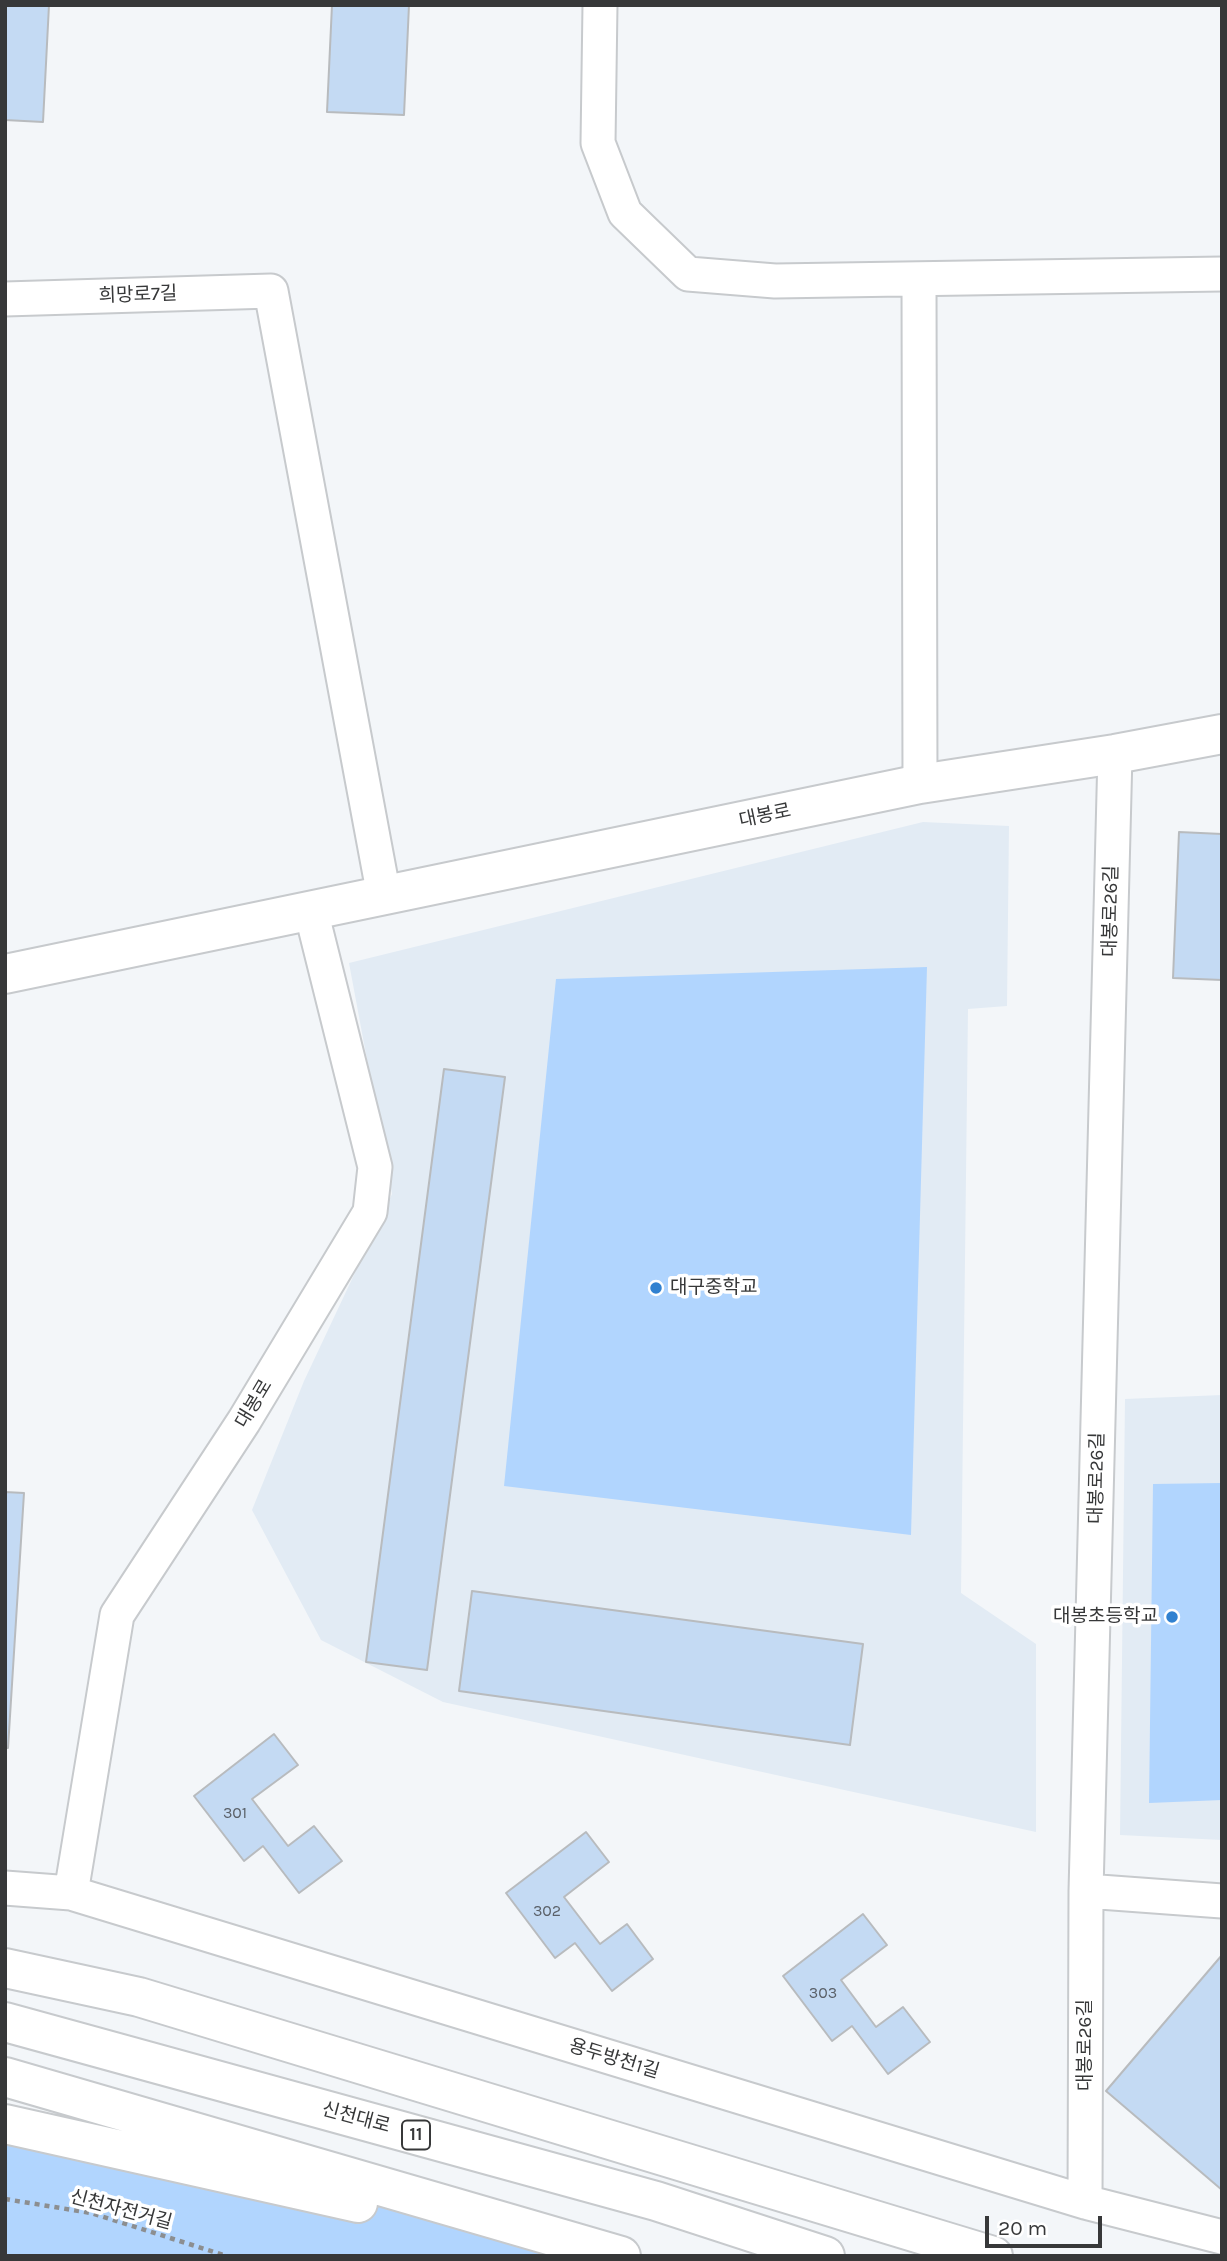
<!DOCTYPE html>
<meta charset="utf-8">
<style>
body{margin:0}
#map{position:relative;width:1227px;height:2261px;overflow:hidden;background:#f3f6f9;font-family:Karla,sans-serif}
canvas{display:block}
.frame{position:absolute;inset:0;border:7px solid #373839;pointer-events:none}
.scale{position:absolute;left:985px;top:2216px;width:117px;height:32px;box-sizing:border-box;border:4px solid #373839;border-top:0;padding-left:9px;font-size:21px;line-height:24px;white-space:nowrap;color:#373839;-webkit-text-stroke:5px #fff;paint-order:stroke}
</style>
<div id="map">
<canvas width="1227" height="2261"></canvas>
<div class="frame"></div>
<div class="scale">20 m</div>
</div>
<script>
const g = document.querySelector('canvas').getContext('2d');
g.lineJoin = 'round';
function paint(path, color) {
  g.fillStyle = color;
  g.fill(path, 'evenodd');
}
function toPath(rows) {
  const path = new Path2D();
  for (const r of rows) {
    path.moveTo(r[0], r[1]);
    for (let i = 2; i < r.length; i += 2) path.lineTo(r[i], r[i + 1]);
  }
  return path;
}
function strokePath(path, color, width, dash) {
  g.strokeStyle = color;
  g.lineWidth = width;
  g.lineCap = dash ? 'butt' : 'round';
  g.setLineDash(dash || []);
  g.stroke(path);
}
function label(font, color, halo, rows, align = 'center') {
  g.font = font + ' Karla,"Noto Sans KR",sans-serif';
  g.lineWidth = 7;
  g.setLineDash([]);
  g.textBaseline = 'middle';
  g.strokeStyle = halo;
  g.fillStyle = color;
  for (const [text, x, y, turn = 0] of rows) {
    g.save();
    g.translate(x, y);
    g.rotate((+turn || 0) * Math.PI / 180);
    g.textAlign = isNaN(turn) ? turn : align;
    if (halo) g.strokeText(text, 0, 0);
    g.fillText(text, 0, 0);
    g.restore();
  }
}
const built = toPath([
 [923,822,1009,826,1007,1006,968,1009,961,1593,1036,1644,1036,1832,443,1702,321,1640,252,1510,304,1381,392,1194,349,963],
 [1222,1395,1222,1840,1120,1835,1125,1399]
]);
const green = toPath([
 [927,967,911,1535,504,1486,556,979],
 [1222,1483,1222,1800,1149,1803,1153,1484],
 [5,2124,463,2209,619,2256,5,2256]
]);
const building = toPath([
 [5,5,49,5,43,122,5,120,5,5],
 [332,5,409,5,404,115,327,112,332,5],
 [1179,832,1222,834,1222,980,1173,978,1179,832],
 [444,1069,505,1077,427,1670,366,1662,444,1069],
 [5,1492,24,1493,8,1748,5,1748,5,1492],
 [472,1591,863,1644,850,1745,459,1691,472,1591],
 [274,1734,298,1765,252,1799,288,1846,314,1826,342,1861,299,1893,263,1846,244,1861,194,1796,274,1734],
 [586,1832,609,1862,564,1897,600,1944,627,1924,653,1959,612,1991,575,1943,555,1958,506,1893,586,1832],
 [863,1914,887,1945,841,1980,876,2027,903,2007,930,2042,888,2074,852,2026,832,2041,783,1976,863,1914],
 [1222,1955,1222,2190,1106,2091,1222,1955]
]);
const path = toPath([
 [5,2199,91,2213,227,2256]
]);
const street = toPath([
 [600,5,598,143,625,213,688,274,775,281,1222,274],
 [919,279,920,784],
 [5,299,271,291,384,896],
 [5,1888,71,1893,1085,2202,1222,2237],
 [1086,1891,1222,1901],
 [71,1893,117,1615,244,1421,370,1212,375,1167,311,911],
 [1085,2202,1086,1891,1115,754]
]);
const secondary = toPath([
 [5,974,920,784,1115,754,1222,734]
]);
const highway = toPath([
 [5,1968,139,1997,993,2256],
 [5,2022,656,2201,825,2256],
 [5,2077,621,2256],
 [5,2124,358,2203]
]);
const markers = [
 [656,1288,7,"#3181d0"],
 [1172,1617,7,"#3181d0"]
];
const numberNames = [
 ["301",235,1813],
 ["302",547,1911],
 ["303",823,1993]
];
const shields = [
 [416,2135,28]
];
const shieldNames = [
 ["11",416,2135]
];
const streetNames = [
 ["희망로7길",138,295,-2],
 ["대봉로",765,816,-12],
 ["대봉로26길",1111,911,-89],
 ["대봉로",254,1404,-59],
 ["대봉로26길",1097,1478,-89],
 ["대봉로26길",1086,2045,-90],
 ["용두방천1길",614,2059,17],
 ["신천대로",356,2118,15],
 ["신천자전거길",121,2210,15]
];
const poiNames = [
 ["대구중학교",670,1288],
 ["대봉초등학교",1158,1617,"right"]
];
paint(built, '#e2ebf4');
paint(green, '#b1d5fe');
paint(building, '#c4daf3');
strokePath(building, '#b8bbbe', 2);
strokePath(street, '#c7cacd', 37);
strokePath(secondary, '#c7cacd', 42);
strokePath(highway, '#c7cacd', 42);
strokePath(path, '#8c8e90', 4.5, [5, 5]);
strokePath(street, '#fff', 33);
strokePath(secondary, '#fff', 38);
strokePath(highway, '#fff', 38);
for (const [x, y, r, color] of markers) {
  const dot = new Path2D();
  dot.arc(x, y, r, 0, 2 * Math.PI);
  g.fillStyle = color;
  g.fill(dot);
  strokePath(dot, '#fff', 2.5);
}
label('16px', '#5a6068', null, numberNames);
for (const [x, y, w] of shields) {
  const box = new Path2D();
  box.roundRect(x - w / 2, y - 14.5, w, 29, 5);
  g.fillStyle = '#fff';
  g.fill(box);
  strokePath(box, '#373839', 2);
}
label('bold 18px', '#373839', null, shieldNames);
label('19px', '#373839', '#fff', streetNames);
label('19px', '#373839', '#fff', poiNames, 'left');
</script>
